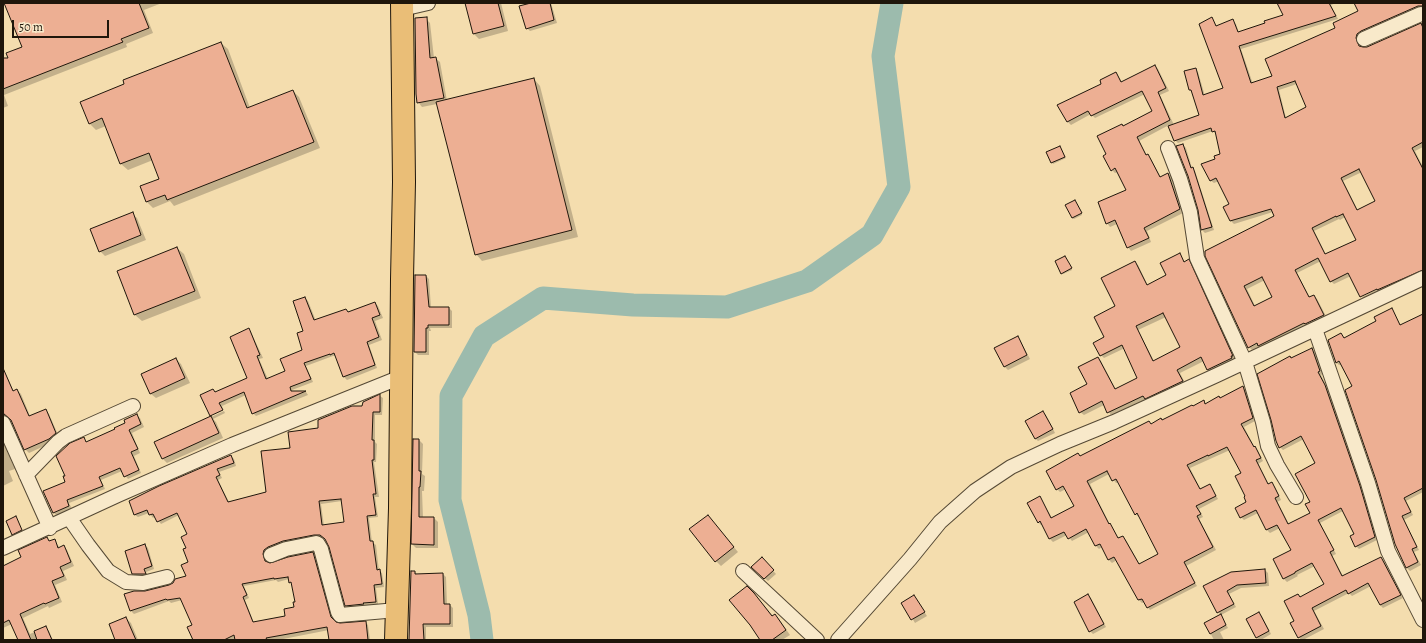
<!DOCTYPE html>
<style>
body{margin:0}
#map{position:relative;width:1426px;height:643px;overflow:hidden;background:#f4ddae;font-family:Alegreya,serif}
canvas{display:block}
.frame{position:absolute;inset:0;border:4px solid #1f160b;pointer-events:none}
.scale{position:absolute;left:12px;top:20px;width:97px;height:18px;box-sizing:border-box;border:2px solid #1f160b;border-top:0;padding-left:5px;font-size:12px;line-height:14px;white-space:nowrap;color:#1f160b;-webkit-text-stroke:3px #f8e9ca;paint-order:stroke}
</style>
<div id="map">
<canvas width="1426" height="643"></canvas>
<div class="frame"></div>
<div class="scale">50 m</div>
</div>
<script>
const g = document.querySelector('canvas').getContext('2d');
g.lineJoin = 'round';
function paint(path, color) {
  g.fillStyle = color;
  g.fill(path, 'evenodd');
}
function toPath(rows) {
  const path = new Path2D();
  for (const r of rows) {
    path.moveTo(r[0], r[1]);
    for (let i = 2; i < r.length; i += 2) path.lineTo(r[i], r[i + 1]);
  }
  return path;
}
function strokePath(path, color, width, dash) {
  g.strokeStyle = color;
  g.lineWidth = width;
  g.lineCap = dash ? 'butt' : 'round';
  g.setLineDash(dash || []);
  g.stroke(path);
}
const shadow = toPath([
 [5,3,162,3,144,10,153,33,126,44,127,47,4,95,8,106,3,108,3,75,23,48],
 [471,3,501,3,508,31,479,39,474,34,466,4],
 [534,3,551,3,557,23,530,31,527,28],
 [1278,3,1336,3,1331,5,1338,19,1241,49,1253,84,1274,77,1360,11,1356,3,1423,3,1423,9,1358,41,1359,46,1362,48,1368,48,1423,23,1423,147,1415,151,1423,167,1423,274,1364,299,1362,297,1382,287,1351,276,1334,284,1331,281,1321,261,1297,273,1310,298,1314,296,1317,299,1327,318,1262,348,1260,346,1252,350,1249,347,1206,255,1275,217,1273,212,1234,224,1231,221,1231,205,1219,181,1214,183,1210,180,1216,159,1221,155,1216,134,1213,131,1178,143,1175,140,1169,125,1139,141,1147,156,1148,155,1151,159,1161,178,1168,174,1172,177,1183,213,1147,231,1151,242,1131,251,1128,247,1117,224,1110,227,1107,223,1128,191,1118,172,1115,173,1112,170,1123,127,1153,111,1145,94,1095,118,1091,114,1071,125,1068,122,1059,106,1103,84,1116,73,1122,82,1155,66,1158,69,1169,91,1160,95,1174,125,1201,115,1194,93,1190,90,1195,69,1198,72,1205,96,1224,89,1212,18,1217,27,1232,21,1236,24,1239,33,1284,16],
 [1297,84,1308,107,1286,118,1279,90],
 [1362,172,1376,202,1358,211,1343,181],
 [1345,217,1357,241,1326,255,1314,231,1339,219,1340,220],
 [1265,280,1274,297,1255,306,1247,289],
 [426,19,430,23,434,58,435,58,440,62,447,101,534,79,540,86,578,237,482,261,476,254,437,104,422,107,418,102],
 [221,43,228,49,250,108,293,91,299,97,320,148,174,206,170,201,153,208,147,202,160,179,153,160,128,170,121,164,106,126,96,130,89,123],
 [1183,145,1186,148,1192,168,1195,171,1214,230,1205,233,1202,230,1199,209],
 [1060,147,1066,158,1053,164,1052,162],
 [1076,202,1082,215,1074,219,1072,218],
 [132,214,137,218,146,240,105,256,100,251],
 [177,248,184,254,201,298,142,321,135,315,118,271],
 [1179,254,1185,262,1188,261,1192,264,1235,359,1212,373,1208,369,1204,361,1180,373,1186,385,1149,401,1147,399,1111,415,1104,405,1084,415,1080,412,1088,384,1098,358,1101,361,1116,390,1139,378,1125,348,1104,358,1101,355,1116,306,1134,262,1138,265,1148,286,1168,276],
 [1166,317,1181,348,1154,361,1138,330],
 [1066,258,1072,270,1063,274,1062,273],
 [426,276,429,279,431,308,449,308,452,311,452,328,430,328,431,331,429,331,429,355,418,355,415,352],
 [305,298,308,301,316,321,346,310,349,313,375,303,378,306,383,318,375,321,382,340,369,345,377,368,347,380,344,377,336,356,333,356,306,366,313,382,292,390,293,392,306,392,308,395,256,416,253,413,246,395,222,406,223,409,210,415,213,390,216,392,248,378,249,330,251,332,263,358,259,359,268,379,286,371,303,351],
 [1391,310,1394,313,1401,326,1423,316,1423,492,1406,501,1413,515,1404,520,1419,550,1414,552,1421,565,1410,571,1407,568,1398,549,1354,386,1342,364,1339,365,1336,362,1341,334,1345,339,1378,322],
 [1017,337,1020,340,1030,359,1008,370,1005,367,995,348],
 [1312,349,1315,352,1323,374,1321,375,1328,389,1363,490,1377,540,1359,549,1356,546,1355,534,1343,511,1320,523,1336,554,1332,556,1343,576,1381,558,1384,561,1403,598,1383,608,1380,605,1371,586,1352,596,1349,593,1314,611,1324,629,1303,640,1301,640,1291,623,1295,621,1300,597,1325,585,1315,566,1297,575,1298,576,1287,582,1284,579,1274,559,1292,550,1280,528,1270,533,1267,530,1258,513,1244,520,1241,517,1248,502,1242,473,1230,450,1190,468,1201,490,1210,485,1218,499,1199,509,1203,517,1199,519,1216,550,1186,566,1197,586,1150,610,1144,602,1142,603,1139,600,1117,560,1112,563,1109,560,1102,547,1099,549,1096,546,1089,532,1072,541,1067,535,1053,542,1050,539,1043,524,1041,525,1038,522,1039,498,1042,501,1052,518,1075,506,1066,489,1060,492,1057,489,1081,457,1203,402,1206,404,1220,399,1243,387,1246,390,1255,421,1244,427,1255,448,1258,451,1263,461,1258,464,1269,485,1272,484,1275,487,1281,500,1277,502,1289,524,1311,513,1311,502,1317,464,1304,439,1283,450,1280,447,1292,359],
 [1109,474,1116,483,1119,482,1135,514,1139,517,1140,517,1159,554,1140,565,1126,540,1123,537,1119,539,1110,525,1090,484],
 [176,359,181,364,190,383,156,398,151,394,142,374],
 [3,368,14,392,17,390,21,394,30,416,46,410,49,414,59,437,53,442,29,453,25,449,10,419,3,419],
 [380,396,383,398,382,415,375,415,375,442,377,444,376,462,374,462,379,497,375,497,378,517,369,518,372,542,376,545,379,571,382,573,384,587,376,588,378,604,349,608,346,605,330,546,327,540,324,538,318,537,265,558,267,563,270,564,313,553,316,556,332,618,335,623,336,624,365,622,368,625,370,640,330,640,329,630,278,640,194,640,193,626,182,600,171,603,169,601,134,614,131,611,126,595,145,592,170,586,187,577,189,563,187,548,188,534,179,515,161,524,155,516,153,518,149,513,138,517,135,515,130,502,231,456,234,459,236,466,219,472,222,478,218,480,229,502,267,492,291,449,319,428,363,407,364,402],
 [342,501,345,523,324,526,321,504],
 [289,579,293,585,296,602,295,608,286,617,254,623,245,600,249,598,244,586,276,580,278,582],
 [224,411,225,413,213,419,216,422,223,438,167,463,162,458,155,443],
 [1043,412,1046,415,1055,433,1038,441,1035,438],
 [136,415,140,418,144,427,132,433,140,453,134,456,141,473,128,479,122,471,101,480,105,489,69,503,72,509,57,516,53,512,66,482,66,476,84,439,87,443,126,424],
 [419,440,423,444,422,474,425,476,424,491,422,491,423,518,434,518,438,522,438,548,416,548,412,544],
 [3,441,15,469,9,471,13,481,3,486],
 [17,519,22,531,14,535,12,534],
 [712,521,738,552,721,566,716,561],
 [47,538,50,542,54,540,60,548,64,546,67,550,74,566,63,571,67,580,55,585,62,602,49,608,48,606,23,618,30,634,45,627,49,631,53,640,19,640,12,624,3,628,3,567,22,558],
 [145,545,148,548,154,569,146,572,148,576,136,577,133,573],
 [762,558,776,574,768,581,752,567],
 [1265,570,1268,573,1269,586,1241,588,1229,594,1236,607,1221,615,1228,628,1220,632,1224,640,1214,640,1205,623,1221,615,1218,612,1204,587],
 [415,572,418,575,443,574,446,577,447,605,450,605,453,608,453,627,426,627,426,640,409,640],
 [1088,595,1091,598,1106,627,1093,634,1090,631],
 [914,596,927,616,915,623,903,603],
 [758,598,773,616,775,615,779,619,790,635,782,640,762,640],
 [1259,613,1262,616,1271,634,1261,640,1256,638],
 [126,618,131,623,138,640,116,640]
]);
const river = toPath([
 [482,640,479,615,450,500,451,396,484,336,543,298,633,305,727,307,807,281,872,235,899,187,883,56,892,3]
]);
const building = toPath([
 [4,3,139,3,149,28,121,39,123,42,3,89,3,58,8,58,6,53,22,47,4,3],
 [465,3,498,3,504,26,473,34,465,3],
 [531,3,550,3,554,20,526,29,519,6,531,3],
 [1277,3,1329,3,1336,16,1239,46,1251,83,1272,76,1265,59,1335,28,1333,23,1358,11,1354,3,1423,3,1423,6,1418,6,1361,31,1357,34,1356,38,1359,46,1363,47,1367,47,1421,23,1423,28,1423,142,1412,148,1423,169,1423,270,1377,290,1377,289,1360,297,1348,273,1330,282,1318,258,1295,270,1309,297,1314,295,1324,315,1305,324,1304,323,1258,346,1257,343,1248,348,1205,256,1205,251,1274,216,1271,209,1230,221,1223,207,1229,204,1216,178,1210,181,1201,164,1215,159,1214,156,1220,154,1215,131,1212,132,1211,128,1174,141,1168,126,1199,115,1191,90,1189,90,1184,71,1196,68,1203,95,1223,88,1199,24,1212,17,1216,26,1233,19,1238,32,1265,23,1264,21,1283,15,1277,3],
 [1295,81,1306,107,1285,118,1277,87,1295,81],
 [1359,169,1375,201,1357,210,1341,178,1359,169],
 [1343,214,1356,240,1325,254,1312,228,1336,216,1336,217,1343,214],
 [1262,277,1272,297,1254,306,1244,286,1262,277],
 [427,17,430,58,436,57,444,98,417,103,416,94,415,18,427,17],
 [221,42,247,108,293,90,314,142,167,200,165,195,146,202,140,186,159,179,149,153,120,164,102,118,89,124,80,102,124,84,123,80,221,42],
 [1155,65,1166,88,1158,92,1170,120,1137,137,1146,155,1148,154,1160,177,1168,173,1180,209,1144,228,1149,238,1127,248,1115,220,1106,224,1098,202,1126,190,1115,168,1111,171,1103,156,1106,154,1097,136,1122,124,1123,126,1152,111,1142,91,1091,116,1088,111,1067,122,1057,105,1101,84,1100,80,1116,72,1121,82,1155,65],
 [534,78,572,230,475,255,436,102,534,78],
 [1183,144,1191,168,1193,167,1212,227,1201,230,1198,210,1188,176,1176,146,1183,144],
 [1060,146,1065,157,1051,163,1046,152,1060,146],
 [1075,200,1082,213,1072,218,1065,205,1075,200],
 [133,212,141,235,99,252,90,229,133,212],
 [177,247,195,291,134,315,117,271,177,247],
 [1180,253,1184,262,1189,259,1233,356,1231,356,1232,358,1207,370,1201,357,1177,370,1183,381,1145,399,1143,396,1107,413,1102,401,1079,413,1070,393,1087,384,1078,367,1098,357,1115,389,1137,378,1122,345,1100,356,1093,343,1104,337,1094,317,1115,306,1101,278,1135,261,1147,285,1166,275,1160,263,1180,253],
 [1163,313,1180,347,1153,361,1136,326,1163,313],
 [1065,256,1072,268,1061,274,1055,261,1065,256],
 [415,275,426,275,429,307,449,307,449,325,428,325,428,328,426,328,426,352,414,352,415,275],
 [305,297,314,320,346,309,348,312,375,302,380,315,372,318,379,337,367,342,375,365,343,377,334,353,330,355,330,354,304,363,311,379,290,387,291,391,306,391,252,414,244,392,219,403,223,410,210,416,200,395,213,389,215,392,247,378,230,337,249,328,260,355,257,356,266,379,285,371,280,359,302,350,297,333,303,331,293,301,305,297],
 [1392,308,1400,325,1423,314,1423,488,1404,498,1411,512,1402,516,1417,547,1412,549,1418,562,1406,568,1395,544,1376,480,1345,390,1352,386,1339,361,1336,363,1328,340,1341,333,1344,338,1376,321,1374,317,1392,308],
 [1018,336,1027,355,1004,367,994,348,1018,336],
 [1312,348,1320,371,1318,372,1325,385,1360,486,1375,537,1355,547,1350,536,1354,534,1341,508,1318,520,1334,550,1330,552,1342,576,1381,557,1401,595,1380,605,1368,583,1348,594,1346,590,1312,608,1321,626,1298,638,1290,623,1294,621,1284,601,1298,594,1300,597,1324,584,1312,563,1295,572,1295,573,1283,579,1273,559,1291,550,1277,525,1266,530,1256,510,1240,518,1235,508,1246,502,1244,497,1245,496,1235,476,1241,473,1227,447,1208,456,1208,455,1187,465,1200,489,1210,484,1216,496,1196,506,1201,514,1197,516,1213,547,1184,562,1195,583,1147,608,1142,599,1138,600,1114,557,1108,560,1100,544,1095,546,1086,529,1068,539,1064,532,1049,539,1040,521,1038,523,1027,503,1040,496,1051,518,1074,506,1063,486,1056,490,1046,471,1078,453,1080,456,1149,421,1151,424,1161,418,1162,420,1192,405,1193,406,1204,400,1205,404,1219,396,1220,398,1243,386,1253,418,1241,424,1254,447,1255,446,1261,458,1256,460,1268,484,1272,482,1279,496,1275,498,1288,524,1310,513,1305,504,1310,502,1295,474,1315,463,1301,436,1279,448,1276,441,1271,420,1257,374,1290,356,1291,358,1312,348],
 [1107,471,1112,481,1116,479,1135,515,1137,513,1158,554,1139,564,1123,536,1118,538,1110,523,1109,524,1087,481,1107,471],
 [176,358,185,378,150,394,141,374,176,358],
 [3,368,13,391,17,389,29,416,46,409,56,433,49,439,24,450,11,420,3,413,3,368],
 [380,394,380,412,373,412,372,440,374,440,374,460,372,460,376,494,373,494,376,515,367,516,370,541,373,541,377,570,380,569,382,584,374,585,376,602,363,603,364,604,345,606,329,547,325,539,320,535,314,535,283,541,268,547,264,550,263,554,265,561,270,563,288,557,313,552,331,617,336,622,340,623,366,621,368,640,329,640,327,627,266,638,267,640,235,640,234,635,224,640,193,640,187,627,192,625,180,598,167,600,166,599,130,611,124,594,134,591,145,591,169,585,173,583,175,579,186,576,181,565,188,562,183,549,186,548,181,537,187,534,177,513,157,522,153,514,149,515,147,510,134,515,129,501,159,486,231,455,234,463,217,469,220,475,216,477,228,502,266,492,261,451,290,448,288,432,318,428,318,420,352,406,362,406,363,402,380,394],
 [341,499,344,522,322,525,319,501,341,499],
 [288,577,289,583,291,582,295,602,293,602,294,607,284,609,285,616,253,622,243,597,247,595,242,584,274,578,274,579,288,577],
 [1043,411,1053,429,1035,439,1025,421,1043,411],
 [137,414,141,424,129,430,138,449,131,452,139,470,124,477,120,468,99,477,103,486,67,500,69,506,53,513,43,491,65,482,63,476,65,476,56,456,70,443,84,437,86,442,115,429,114,428,125,423,124,420,137,414],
 [211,416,219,433,162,459,154,442,211,416],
 [413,439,419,439,419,471,421,471,420,487,419,487,419,517,434,517,434,545,411,544,413,439],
 [708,515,734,547,715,562,689,529,708,515],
 [16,516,22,530,12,535,6,521,16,516],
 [47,537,49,541,55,539,58,548,64,545,71,562,60,567,64,576,52,581,59,598,45,604,44,603,20,614,31,640,18,640,9,620,3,623,3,566,21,557,18,550,47,537],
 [145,544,152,566,144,569,146,574,132,574,125,551,145,544],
 [762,557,774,570,764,579,751,567,762,557],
 [1265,569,1266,583,1237,585,1227,591,1234,604,1217,613,1203,586,1231,572,1265,569],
 [411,571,415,571,415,574,443,573,444,604,450,604,450,624,423,624,424,640,409,640,411,571],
 [747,586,754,593,772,616,775,614,786,630,772,640,760,640,750,625,729,600,747,586],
 [1088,594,1104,624,1089,632,1074,602,1088,594],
 [914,595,925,612,911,620,901,603,914,595],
 [1259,612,1269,631,1256,638,1246,619,1259,612],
 [1221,614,1226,625,1210,634,1204,623,1221,614],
 [126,617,136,640,115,640,109,624,126,617],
 [46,626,52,640,37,640,34,631,46,626]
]);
const street = toPath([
 [402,9,428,3],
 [1364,39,1421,14],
 [1168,148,1180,179,1190,212,1197,258,1245,362,1263,422,1268,446,1277,465,1296,497],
 [1315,329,1368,483,1388,551,1423,620],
 [3,423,50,528],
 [26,475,58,442,66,436,133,406],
 [70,519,88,545,108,571,126,582,143,583,167,577],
 [3,548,118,495,232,445,401,377],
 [271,555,286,549,316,543,318,544,321,549,338,612,340,615,397,610],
 [743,571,817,640],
 [838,640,910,559,940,522,975,491,1011,467,1060,444,1114,422,1217,375,1423,278]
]);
const highway = toPath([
 [396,640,400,508,402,279,404,182,402,3]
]);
paint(shadow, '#0003');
strokePath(river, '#9cbbad', 23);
paint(building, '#edaf93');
strokePath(building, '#1f160b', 1);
strokePath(street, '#544834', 16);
strokePath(highway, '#1f160b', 24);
strokePath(street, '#f8e9ca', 14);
strokePath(highway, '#eabe77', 22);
</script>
